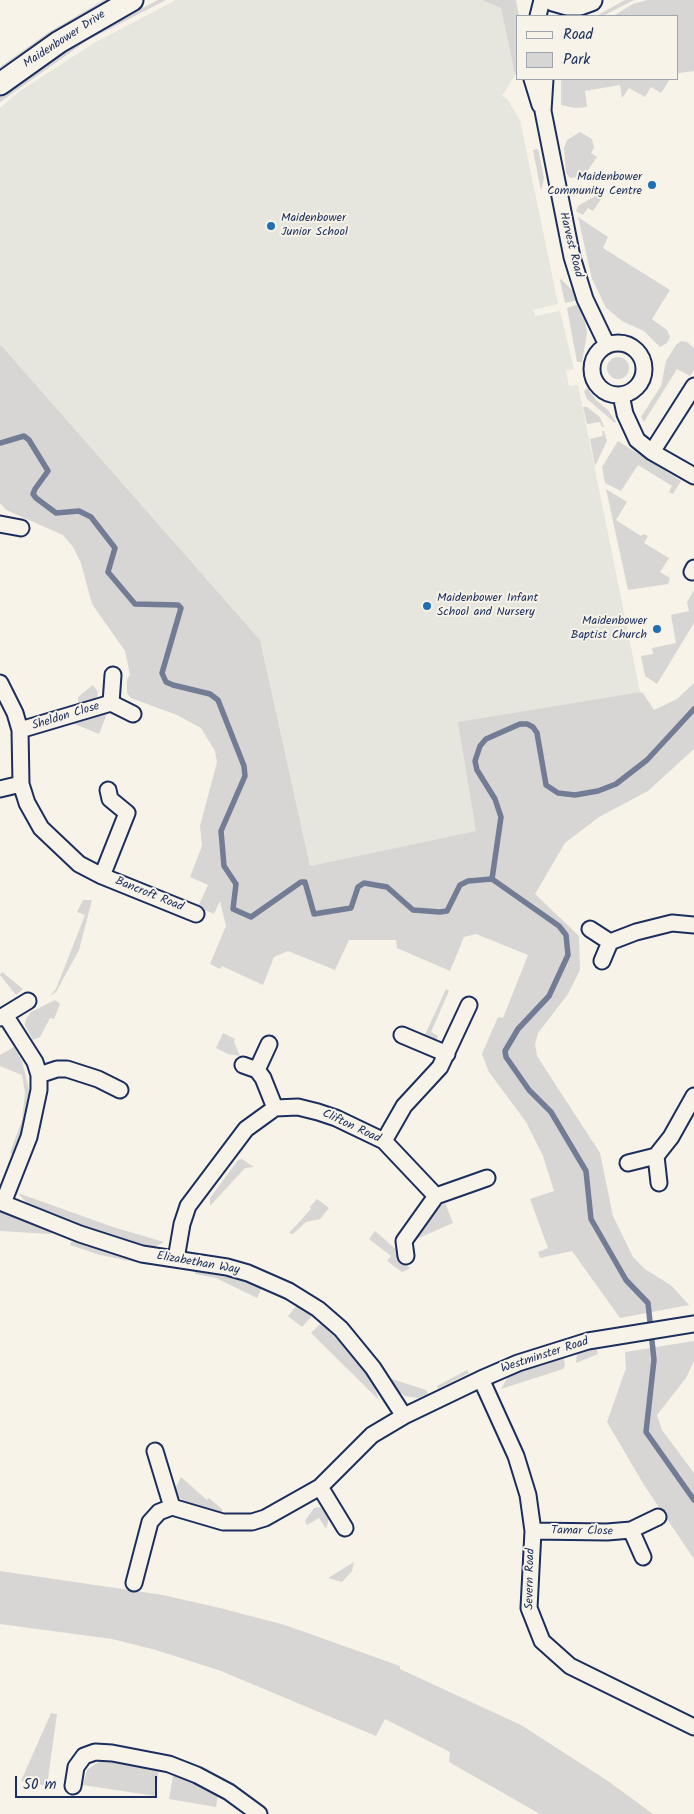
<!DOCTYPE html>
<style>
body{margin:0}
#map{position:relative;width:694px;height:1814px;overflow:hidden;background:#f7f3e8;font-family:Kalam,sans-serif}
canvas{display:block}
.legend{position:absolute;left:516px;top:15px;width:162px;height:65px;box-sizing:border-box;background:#f7f3e8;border:1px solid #9fa5b1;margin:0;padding:6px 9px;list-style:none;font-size:15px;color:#1b2f5e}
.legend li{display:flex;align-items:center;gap:10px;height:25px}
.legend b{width:25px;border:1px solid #9fa5b1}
.scale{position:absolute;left:15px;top:1776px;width:142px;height:22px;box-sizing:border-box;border:2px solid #1b2f5e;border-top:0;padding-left:6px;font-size:15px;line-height:18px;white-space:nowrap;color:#1b2f5e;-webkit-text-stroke:4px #f7f3e8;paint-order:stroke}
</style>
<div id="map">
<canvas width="694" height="1814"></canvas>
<ul class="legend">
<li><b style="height:6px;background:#f7f3e8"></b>Road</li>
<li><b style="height:14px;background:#d7d6d4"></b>Park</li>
</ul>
<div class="scale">50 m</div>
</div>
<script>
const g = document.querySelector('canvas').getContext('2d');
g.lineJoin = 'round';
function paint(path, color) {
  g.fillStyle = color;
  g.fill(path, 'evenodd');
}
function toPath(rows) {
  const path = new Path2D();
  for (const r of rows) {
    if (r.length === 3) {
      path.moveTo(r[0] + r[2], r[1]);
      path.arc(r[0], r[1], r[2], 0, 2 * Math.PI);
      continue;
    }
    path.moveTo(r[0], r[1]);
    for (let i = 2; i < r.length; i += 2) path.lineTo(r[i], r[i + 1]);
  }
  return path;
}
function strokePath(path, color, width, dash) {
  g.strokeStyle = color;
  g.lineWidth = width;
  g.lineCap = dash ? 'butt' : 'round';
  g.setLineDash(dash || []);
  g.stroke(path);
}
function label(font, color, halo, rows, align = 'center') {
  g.font = font + ' Kalam,sans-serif';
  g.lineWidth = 4;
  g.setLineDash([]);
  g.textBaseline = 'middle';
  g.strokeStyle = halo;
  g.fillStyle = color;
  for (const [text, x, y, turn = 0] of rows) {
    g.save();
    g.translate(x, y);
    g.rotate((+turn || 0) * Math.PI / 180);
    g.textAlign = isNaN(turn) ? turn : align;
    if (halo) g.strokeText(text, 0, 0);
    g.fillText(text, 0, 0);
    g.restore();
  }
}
const built = toPath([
 [176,0,482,0,501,8,515,75,502,96,507,99,520,120,558,304,533,310,535,316,560,311,574,369,566,371,569,386,578,385,640,692,459,722,477,831,310,866,260,640,0,344,0,108,20,91,94,43]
]);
const green = toPath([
 [104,0,111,0,51,35,0,72,0,67,49,32],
 [158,0,166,0,88,40,0,102,0,97,15,85,86,37],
 [482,0,516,0,519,16,517,70,515,75,501,8],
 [625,0,634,0,603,16,596,16],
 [647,0,694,0,694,71,679,73,678,75,678,16,613,16,633,4],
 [561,79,670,79,661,93,651,87,645,97,629,88,622,98,620,85,585,91,587,107,575,108,561,105],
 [580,132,592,139,594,148,591,153,597,157,584,176,570,178,566,173,564,148,567,140],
 [538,149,544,178,541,191,533,150],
 [602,192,605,193,593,211,588,208,583,215,576,211,578,206],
 [578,217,608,237,603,248,670,290,652,319,667,330,670,337,667,343,660,347,644,331,622,321,606,308,592,279],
 [561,279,575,293,578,300,565,303,560,280],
 [579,304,585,320,587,333,582,362,577,362,567,308],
 [681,341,687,342,694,348,694,370,690,376,677,369,644,422,641,417,661,386,666,361,676,345],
 [0,344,260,640,310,866,476,831,458,722,640,692,643,693,654,710,677,699,694,683,694,749,648,791,599,817,565,843,535,894,579,936,580,970,568,994,538,1033,535,1044,537,1056,600,1153,613,1216,633,1257,645,1269,672,1286,689,1305,620,1318,572,1251,540,1258,538,1252,548,1248,530,1199,554,1191,543,1156,526,1122,489,1072,482,1054,498,1017,503,1018,528,955,476,934,464,937,450,971,397,948,396,940,349,940,335,970,288,951,274,957,263,985,222,966,220,969,210,964,226,926,220,901,214,914,198,907,208,885,190,877,202,846,200,826,217,762,215,751,201,728,177,715,131,698,127,693,127,679,130,675,125,651,92,604,81,563,73,547,63,535,6,510,0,503],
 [618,368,11],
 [587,388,596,400,608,410,616,422,615,423,587,399,584,391],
 [583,407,587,407,600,417,604,427,602,427,600,422,587,424],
 [602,431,604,431,607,441,595,466,590,439,603,436],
 [618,441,681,481,673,494,669,492,672,486,638,465,621,491,605,483,602,467],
 [606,489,627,502,616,520,641,536,643,534,648,536,644,543,669,558,660,572,670,578,668,584,628,590],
 [694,590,694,623,657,684,645,676,641,656,653,654,652,648,676,643,671,615,689,611,687,602],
 [93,685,98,692,97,697,79,706,78,697],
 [101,713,107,714,99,734,72,723],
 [83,900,92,900,79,950,56,992,50,996,56,989,85,915,77,912],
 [2,972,23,989,16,995,0,975],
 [446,989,449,991,431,1032,438,1036,436,1041,424,1037],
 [55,1000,60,1004,54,1019,50,1018,40,1037,33,1040,25,1025,26,1019,31,1012],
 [223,1033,235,1039,234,1042,240,1056,228,1054,216,1048],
 [14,1047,22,1061,30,1094,25,1123,14,1154,10,1153,22,1120,25,1093,22,1075,0,1066,0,1055],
 [242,1159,254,1167,245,1168,210,1206,210,1198,238,1160],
 [18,1193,113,1227,164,1242,154,1247,147,1246,88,1230,31,1208],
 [317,1199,329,1208,320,1219,306,1222,293,1234,289,1233,311,1209,310,1207],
 [445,1203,453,1223,414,1240,437,1208],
 [0,1211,6,1213,52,1231,50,1234,0,1231],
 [375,1231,399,1252,406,1266,411,1268,402,1272,387,1261,391,1256,369,1239],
 [71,1242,74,1242,150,1263,149,1265,100,1255,70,1245],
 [195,1271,234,1278,262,1287,257,1298,216,1278,195,1274],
 [297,1305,312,1316,302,1327,288,1316],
 [321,1323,352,1354,372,1381,379,1400,311,1333],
 [694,1341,694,1361,686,1378,657,1415,662,1430,694,1473,694,1559,644,1485,607,1422,626,1368,625,1352],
 [596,1347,598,1354,576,1363,577,1352],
 [560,1359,564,1359,565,1366,563,1369,501,1389,509,1375],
 [467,1370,469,1373,438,1389,437,1386],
 [392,1379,426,1390,428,1394,418,1398,405,1396,395,1389,389,1381],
 [181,1477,207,1500,209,1498,223,1510,218,1515,184,1502,179,1497,175,1489],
 [320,1507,327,1512,329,1518,326,1529,319,1518,307,1525,305,1521,314,1508],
 [354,1562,352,1571,342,1582,328,1578],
 [0,1571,163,1595,220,1608,285,1625,400,1666,400,1669,521,1725,608,1781,653,1814,540,1814,449,1762,450,1752,385,1719,376,1736,221,1671,156,1650,112,1639,0,1624],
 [51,1713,57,1714,47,1786,21,1781],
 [101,1760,109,1760,159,1769,155,1796,83,1785,87,1770],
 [176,1774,218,1794,216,1807,169,1799,173,1776]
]);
const stream = toPath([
 [0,443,24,436,29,440,48,471,35,489,33,494,36,498,56,513,79,511,91,517,115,548,108,572,135,604,178,605,181,608,162,673,166,682,173,685,210,694,218,700,244,766,245,776,221,831,224,866,236,884,233,909,251,917,301,882,305,882,314,914,351,908,358,887,364,883,387,887,413,910,440,912,447,911,460,885,468,881,492,879],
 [492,879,559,926,566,935,568,955,549,996,518,1029,505,1051,506,1057,529,1090,551,1112,586,1171,591,1219,626,1280,648,1303,654,1360,646,1432,694,1500],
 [492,879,501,817,495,799,477,770,475,761,480,746,486,739,520,724,527,724,533,727,537,733,546,785,558,793,575,795,598,791,616,784,647,760,694,709]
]);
const street = toPath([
 [538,16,542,0],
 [532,79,540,105],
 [545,79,543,111,572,257,585,299,607,345],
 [618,369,26],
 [621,395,625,414,637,440,652,452,694,476],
 [652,452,694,386],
 [0,524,21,528],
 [692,572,694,568],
 [0,683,15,713,20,730,21,784,27,803,41,828,79,864,102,876,196,914],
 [111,703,113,675],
 [20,730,111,703,133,714],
 [0,789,21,784],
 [102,876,127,813,110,799,108,790],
 [590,929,610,942],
 [602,961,610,942,636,932,672,923,694,925],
 [0,1018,28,1001],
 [402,1035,447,1054],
 [243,1065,257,1070,263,1078,275,1108],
 [257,1070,269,1044],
 [39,1075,57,1069,67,1069,98,1079,120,1090],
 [384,1141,404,1106,440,1067,469,1005],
 [656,1156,671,1137,694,1096],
 [628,1163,656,1156,659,1183],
 [0,1202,80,1234,142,1254,227,1267,248,1273,289,1291,318,1309,341,1329,373,1368,404,1416],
 [3,1203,29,1137,39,1090,39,1075,35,1062,5,1015],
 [406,1256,404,1241,436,1196],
 [176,1259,182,1224,188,1206,246,1129,275,1108,298,1107,318,1112,336,1118,384,1141,436,1196,487,1178],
 [481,1379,516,1456,528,1495,533,1531,529,1608,542,1641,570,1666,694,1727],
 [320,1487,345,1528],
 [172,1507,223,1522,252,1522,265,1518,320,1487,372,1435,404,1416,481,1379,518,1363,588,1341,694,1324],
 [533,1531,607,1532,631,1530],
 [643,1557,631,1530,658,1517],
 [134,1583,150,1522,159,1512,172,1507,155,1451],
 [73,1786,76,1767,84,1756,95,1752,112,1753,169,1764,197,1775,229,1792,259,1814]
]);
const secondary = toPath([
 [553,0,567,4,580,4,591,0],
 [0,84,59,42,132,0]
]);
const markers = [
 [652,185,5,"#1f6fb2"],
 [271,226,5,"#1f6fb2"],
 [427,606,5,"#1f6fb2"],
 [657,629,5,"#1f6fb2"]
];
const streetNames = [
 ["Maidenbower Drive",65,40,-33],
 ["Harvest Road",570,245,76],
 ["Sheldon Close",66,717,-17],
 ["Bancroft Road",149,895,22],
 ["Clifton Road",351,1127,25],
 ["Elizabethan Way",198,1264,10],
 ["Westminster Road",545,1356,-18],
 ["Tamar Close",582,1532,1],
 ["Severn Road",531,1579,-89]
];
const poiNames = [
 ["Maidenbower",642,178],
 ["Community Centre",642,192],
 ["Maidenbower",281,219,"left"],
 ["Junior School",281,233,"left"],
 ["Maidenbower Infant",437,599,"left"],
 ["School and Nursery",437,613,"left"],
 ["Maidenbower",647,622],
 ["Baptist Church",647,636]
];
paint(built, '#e6e5de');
paint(green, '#d7d6d4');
strokePath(stream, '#727c95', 5.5);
strokePath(street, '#1b2f5e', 19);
strokePath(secondary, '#1b2f5e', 25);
strokePath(street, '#f7f3e8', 15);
strokePath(secondary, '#f7f3e8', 21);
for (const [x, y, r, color] of markers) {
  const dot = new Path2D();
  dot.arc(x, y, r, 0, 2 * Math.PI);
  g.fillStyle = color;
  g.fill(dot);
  strokePath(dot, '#f7f3e8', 2);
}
label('12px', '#1b2f5e', '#f7f3e8', streetNames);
label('12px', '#1b2f5e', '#f7f3e8', poiNames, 'right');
</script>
